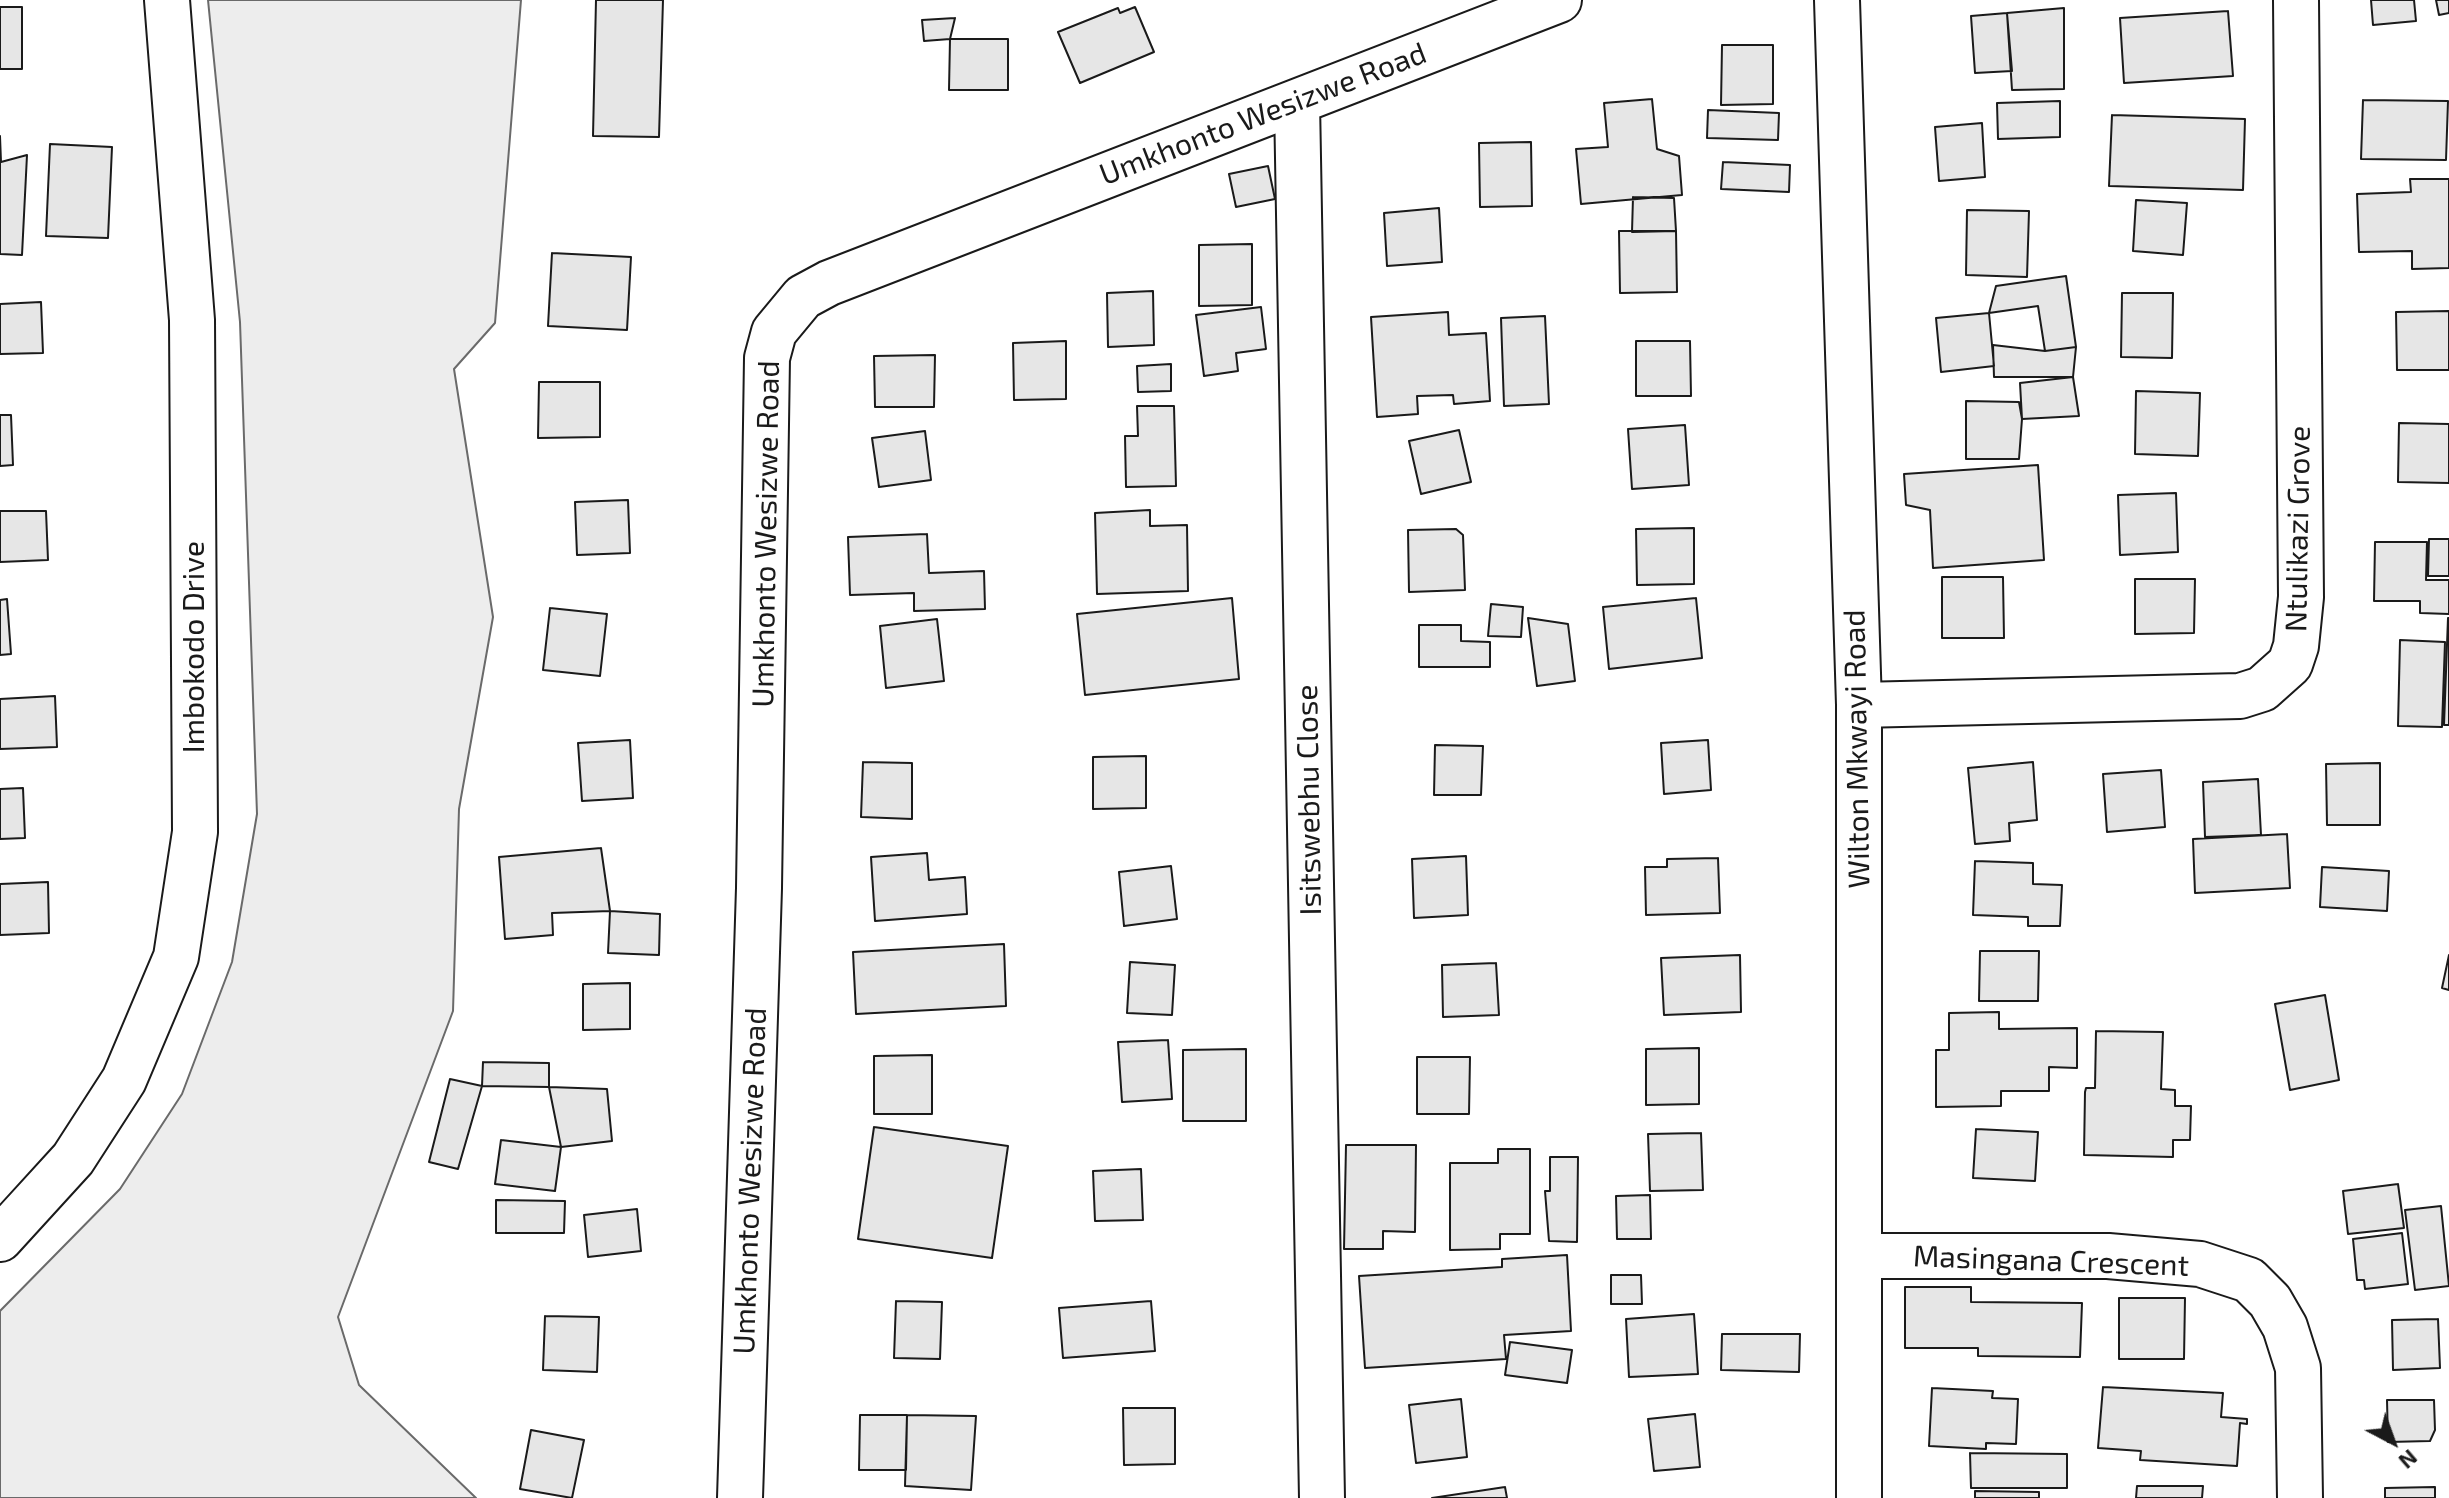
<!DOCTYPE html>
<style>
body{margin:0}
#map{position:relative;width:2449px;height:1498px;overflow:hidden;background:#fff;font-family:"Exo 2",sans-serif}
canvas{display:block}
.north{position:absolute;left:2353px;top:1402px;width:80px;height:80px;-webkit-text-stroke:6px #fff;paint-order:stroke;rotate:139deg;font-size:22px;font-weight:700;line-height:32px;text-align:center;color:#1a1a1a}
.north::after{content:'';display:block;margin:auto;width:28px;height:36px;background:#1a1a1a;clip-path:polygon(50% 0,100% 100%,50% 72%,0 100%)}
</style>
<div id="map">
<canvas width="2449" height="1498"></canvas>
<div class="north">N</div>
</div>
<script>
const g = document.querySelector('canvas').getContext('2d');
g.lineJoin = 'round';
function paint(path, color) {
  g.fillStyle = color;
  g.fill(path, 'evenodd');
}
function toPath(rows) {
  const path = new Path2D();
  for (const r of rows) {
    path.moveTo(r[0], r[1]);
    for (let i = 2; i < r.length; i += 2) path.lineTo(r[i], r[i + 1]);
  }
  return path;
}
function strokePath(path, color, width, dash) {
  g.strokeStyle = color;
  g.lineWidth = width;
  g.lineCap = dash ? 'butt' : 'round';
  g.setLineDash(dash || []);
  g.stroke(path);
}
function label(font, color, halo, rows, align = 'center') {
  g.font = font + ' "Exo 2",sans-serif';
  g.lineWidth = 6;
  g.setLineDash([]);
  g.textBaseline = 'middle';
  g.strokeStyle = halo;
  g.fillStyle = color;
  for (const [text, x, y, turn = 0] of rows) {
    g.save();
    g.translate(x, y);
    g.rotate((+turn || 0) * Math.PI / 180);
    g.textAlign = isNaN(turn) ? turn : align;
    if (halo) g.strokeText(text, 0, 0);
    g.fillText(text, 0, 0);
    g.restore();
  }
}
const green = toPath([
 [208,0,521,0,495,323,454,369,493,617,459,809,453,1011,338,1317,359,1385,476,1498,0,1498,0,1311,120,1189,182,1094,232,962,257,814,240,322,208,0]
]);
const building = toPath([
 [596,0,663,0,659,137,593,136,596,0],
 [2371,0,2414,0,2416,21,2373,25,2371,0],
 [2436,0,2449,0,2449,13,2439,15,2436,0],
 [0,7,22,7,22,69,0,69,0,7],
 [1135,7,1154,52,1080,83,1058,32,1118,8,1120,13,1135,7],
 [2064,8,2064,89,2012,90,2007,13,2064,8],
 [2228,11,2233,76,2124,83,2120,18,2228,11],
 [2007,13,2012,71,1975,73,1971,16,2007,13],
 [955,18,950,39,924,41,922,20,955,18],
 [950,39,1008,39,1008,90,949,90,950,39],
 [1722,45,1773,45,1773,104,1721,105,1722,45],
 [1652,99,1657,149,1679,156,1682,195,1581,204,1576,149,1608,147,1604,103,1652,99],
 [2363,100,2448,101,2446,160,2361,159,2363,100],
 [2060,101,2060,137,1998,139,1997,103,2060,101],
 [1708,110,1779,113,1778,140,1707,138,1708,110],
 [2112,115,2245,119,2243,190,2109,186,2112,115],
 [1982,123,1985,177,1939,181,1935,127,1982,123],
 [0,136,1,162,27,155,22,255,0,254,0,136],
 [1531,142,1532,206,1480,207,1479,143,1531,142],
 [50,144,112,147,108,238,46,236,50,144],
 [1723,162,1790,165,1789,192,1721,189,1723,162],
 [1268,166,1275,199,1236,207,1229,174,1268,166],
 [2410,179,2449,179,2449,268,2412,269,2412,251,2359,252,2357,194,2411,192,2410,179],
 [1633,197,1674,198,1676,231,1632,232,1633,197],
 [2136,200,2187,203,2183,255,2133,251,2136,200],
 [1439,208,1442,262,1387,266,1384,213,1439,208],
 [1967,210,2029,211,2027,277,1966,275,1967,210],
 [1619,231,1676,231,1677,292,1620,293,1619,231],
 [1252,244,1252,305,1199,306,1199,245,1252,244],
 [552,253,631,257,627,330,548,326,552,253],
 [2066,276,2076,347,2045,351,2038,306,1989,313,1996,286,2066,276],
 [1153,291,1154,345,1108,347,1107,293,1153,291],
 [2122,293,2173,293,2172,358,2121,357,2122,293],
 [41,302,43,353,0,354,0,304,41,302],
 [1261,307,1266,349,1236,353,1238,371,1204,376,1196,315,1261,307],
 [2449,311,2449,370,2397,370,2396,312,2449,311],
 [1448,312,1449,335,1486,333,1490,401,1454,404,1453,395,1417,396,1418,414,1377,417,1371,317,1448,312],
 [1989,313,1994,366,1941,372,1936,318,1989,313],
 [1545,316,1549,404,1504,406,1501,318,1545,316],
 [1066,341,1066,399,1014,400,1013,343,1066,341],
 [1636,341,1690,341,1691,396,1636,396,1636,341],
 [1993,345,2045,351,2076,347,2073,377,1994,377,1993,345],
 [935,355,934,407,875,407,874,356,935,355],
 [1171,364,1171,391,1138,392,1137,366,1171,364],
 [2073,377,2079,416,2022,419,2020,383,2073,377],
 [539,382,600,382,600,437,538,438,539,382],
 [2136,391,2200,393,2198,456,2135,454,2136,391],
 [1966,401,2019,402,2022,419,2019,459,1966,459,1966,401],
 [1137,406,1174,406,1176,486,1126,487,1125,436,1138,436,1137,406],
 [0,415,11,415,13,465,0,466,0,415],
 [2399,423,2449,424,2449,483,2398,482,2399,423],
 [1685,425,1689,485,1632,489,1628,429,1685,425],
 [1459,430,1471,482,1421,494,1409,441,1459,430],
 [925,431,931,480,879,487,872,438,925,431],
 [2038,465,2044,560,1933,568,1930,510,1906,505,1904,474,2038,465],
 [2176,493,2178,552,2120,555,2118,495,2176,493],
 [628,500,630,553,577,555,575,502,628,500],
 [1150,510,1150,526,1187,525,1188,591,1097,594,1095,513,1150,510],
 [0,511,46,511,48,560,0,562,0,511],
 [1694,528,1694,584,1637,585,1636,529,1694,528],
 [1456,529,1463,535,1465,590,1409,592,1408,530,1456,529],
 [927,534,929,573,984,571,985,609,914,611,914,593,850,595,848,537,927,534],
 [2429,539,2449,539,2449,576,2428,576,2429,539],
 [2375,542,2427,542,2426,580,2449,580,2449,614,2420,613,2420,601,2374,601,2375,542],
 [1942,577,2003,577,2004,638,1942,638,1942,577],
 [2135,579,2195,579,2194,633,2135,634,2135,579],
 [1232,598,1239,679,1085,695,1077,614,1232,598],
 [1696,598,1702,658,1609,669,1603,607,1696,598],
 [7,599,11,654,0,655,0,600,7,599],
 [1491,604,1523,607,1521,637,1488,636,1491,604],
 [550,608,607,614,600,676,543,670,550,608],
 [1528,618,1568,624,1575,681,1537,686,1528,618],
 [2448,618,2449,618,2449,725,2444,725,2448,618],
 [937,619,944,681,886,688,880,626,937,619],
 [1419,625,1461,625,1461,641,1490,642,1490,667,1419,667,1419,625],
 [2400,640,2445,642,2442,727,2398,726,2400,640],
 [55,696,57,747,0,749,0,699,55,696],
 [630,740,633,798,582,801,578,743,630,740],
 [1708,740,1711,790,1664,794,1661,743,1708,740],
 [1435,745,1483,746,1481,795,1434,795,1435,745],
 [1146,756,1146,808,1093,809,1093,757,1146,756],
 [863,762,912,763,912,819,861,817,863,762],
 [2033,762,2037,820,2009,823,2010,841,1975,844,1968,768,2033,762],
 [2380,763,2380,825,2327,825,2326,764,2380,763],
 [2161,770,2165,827,2107,832,2103,774,2161,770],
 [2258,779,2261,835,2205,837,2203,782,2258,779],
 [23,788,25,838,0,839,0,789,23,788],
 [2287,834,2290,888,2195,893,2193,839,2287,834],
 [601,848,610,911,552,913,553,935,505,939,499,857,601,848],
 [927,853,929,880,965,877,967,914,875,921,871,857,927,853],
 [1466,856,1468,915,1414,918,1412,859,1466,856],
 [1718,858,1720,913,1646,915,1645,867,1667,867,1667,859,1718,858],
 [1975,861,2033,863,2033,884,2062,885,2060,926,2028,926,2028,917,1973,915,1975,861],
 [1171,866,1177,919,1124,926,1119,872,1171,866],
 [2322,867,2389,871,2387,911,2320,907,2322,867],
 [48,882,49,933,0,935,0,884,48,882],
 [610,911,660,914,659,955,608,953,610,911],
 [1004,944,1006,1006,856,1014,853,952,1004,944],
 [1980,951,2039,951,2038,1001,1979,1001,1980,951],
 [1740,955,1741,1012,1664,1015,1661,958,1740,955],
 [2449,955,2449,990,2442,988,2449,955],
 [1130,962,1175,965,1172,1015,1127,1013,1130,962],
 [1496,963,1499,1015,1443,1017,1442,965,1496,963],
 [630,983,630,1029,583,1030,583,984,630,983],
 [2325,995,2339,1080,2290,1090,2275,1004,2325,995],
 [1999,1012,1999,1029,2077,1028,2077,1068,2049,1067,2049,1091,2001,1091,2001,1106,1936,1107,1936,1050,1949,1050,1949,1013,1999,1012],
 [2096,1031,2163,1032,2161,1089,2175,1090,2175,1106,2191,1106,2190,1140,2173,1140,2173,1157,2084,1155,2085,1092,2086,1088,2095,1088,2096,1031],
 [1168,1040,1172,1099,1122,1102,1118,1042,1168,1040],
 [1699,1048,1699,1104,1646,1105,1646,1049,1699,1048],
 [1246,1049,1246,1121,1183,1121,1183,1050,1246,1049],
 [932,1055,932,1114,874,1114,874,1056,932,1055],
 [1417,1057,1470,1057,1469,1114,1417,1114,1417,1057],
 [483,1062,549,1063,549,1087,482,1086,483,1062],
 [450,1079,482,1086,458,1169,429,1162,450,1079],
 [549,1087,607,1089,612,1141,561,1147,549,1087],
 [874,1127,1008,1146,992,1258,858,1239,874,1127],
 [1976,1129,2038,1132,2035,1181,1973,1178,1976,1129],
 [1701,1133,1703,1190,1650,1191,1648,1134,1701,1133],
 [501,1140,561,1147,555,1191,495,1184,501,1140],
 [1346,1145,1416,1145,1415,1232,1383,1231,1383,1249,1344,1249,1346,1145],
 [1498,1149,1530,1149,1530,1234,1500,1234,1500,1249,1450,1250,1450,1163,1498,1163,1498,1149],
 [1550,1157,1578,1157,1577,1242,1549,1241,1545,1191,1550,1191,1550,1157],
 [1141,1169,1143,1220,1095,1221,1093,1171,1141,1169],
 [2398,1184,2404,1228,2348,1234,2343,1191,2398,1184],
 [1650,1195,1651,1239,1617,1239,1616,1196,1650,1195],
 [496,1200,565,1201,564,1233,496,1233,496,1200],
 [2441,1206,2449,1286,2415,1290,2405,1210,2441,1206],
 [637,1209,641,1251,588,1257,584,1215,637,1209],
 [2402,1233,2408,1284,2365,1289,2364,1280,2357,1280,2353,1239,2402,1233],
 [1567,1255,1571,1331,1504,1335,1506,1359,1365,1368,1359,1276,1502,1267,1502,1259,1567,1255],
 [1611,1275,1641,1275,1642,1304,1611,1304,1611,1275],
 [1905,1287,1971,1287,1971,1302,2082,1303,2080,1357,1978,1356,1978,1348,1905,1348,1905,1287],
 [2119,1298,2185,1298,2184,1359,2119,1359,2119,1298],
 [896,1301,942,1302,940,1359,894,1358,896,1301],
 [1151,1301,1155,1351,1063,1358,1059,1308,1151,1301],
 [1694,1314,1698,1374,1629,1377,1626,1319,1694,1314],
 [545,1316,599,1317,597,1372,543,1370,545,1316],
 [2438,1319,2440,1368,2393,1370,2392,1320,2438,1319],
 [1722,1334,1800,1334,1799,1372,1721,1370,1722,1334],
 [1510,1342,1572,1350,1567,1383,1505,1375,1510,1342],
 [2103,1387,2223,1393,2221,1417,2247,1419,2247,1424,2240,1423,2237,1466,2140,1460,2141,1451,2098,1448,2103,1387],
 [1932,1388,1993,1391,1992,1398,2018,1399,2016,1444,1986,1443,1986,1449,1929,1446,1932,1388],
 [1461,1399,1467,1457,1416,1463,1409,1405,1461,1399],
 [2387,1400,2434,1400,2435,1430,2430,1441,2388,1442,2387,1400],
 [1123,1408,1175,1408,1175,1464,1124,1465,1123,1408],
 [1695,1414,1700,1467,1654,1471,1648,1419,1695,1414],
 [860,1415,907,1415,906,1470,859,1470,860,1415],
 [907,1415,976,1416,971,1490,905,1486,907,1415],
 [531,1430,584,1440,572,1498,520,1489,531,1430],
 [1970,1453,2067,1454,2067,1488,1971,1488,1970,1453],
 [2137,1486,2203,1486,2202,1498,2136,1498,2137,1486],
 [1505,1487,1507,1498,1432,1498,1505,1487],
 [2435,1487,2435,1498,2385,1498,2385,1488,2435,1487],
 [1975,1491,2039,1492,2039,1498,1975,1498,1975,1491]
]);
const street = toPath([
 [1837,0,1859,705,1859,1498],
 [1297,102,1322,1498],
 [1859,705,2240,696,2262,689,2290,664,2296,646,2301,597,2296,0],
 [0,1239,73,1159,124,1080,176,957,195,832,192,320,167,0],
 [1859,1256,2108,1256,2200,1264,2249,1280,2270,1301,2285,1327,2298,1368,2300,1498],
 [740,1498,759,888,767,358,774,332,803,297,829,283,1559,0]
]);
const streetNames = [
 ["Umkhonto Wesizwe Road",1263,114,-21],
 ["Ntulikazi Grove",2298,529,-89],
 ["Umkhonto Wesizwe Road",766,534,-89],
 ["Imbokodo Drive",194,647,-90],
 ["Wilton Mkwayi Road",1857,749,-91],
 ["Isitswebhu Close",1309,800,-91],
 ["Umkhonto Wesizwe Road",750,1181,-88],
 ["Masingana Crescent",2051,1261,2]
];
paint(green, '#ededed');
strokePath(green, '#6a6a6a', 2);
paint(building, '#e6e6e6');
strokePath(building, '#1a1a1a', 2);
strokePath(street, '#1a1a1a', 48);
strokePath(street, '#fff', 44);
label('30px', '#1a1a1a', '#fff', streetNames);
</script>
